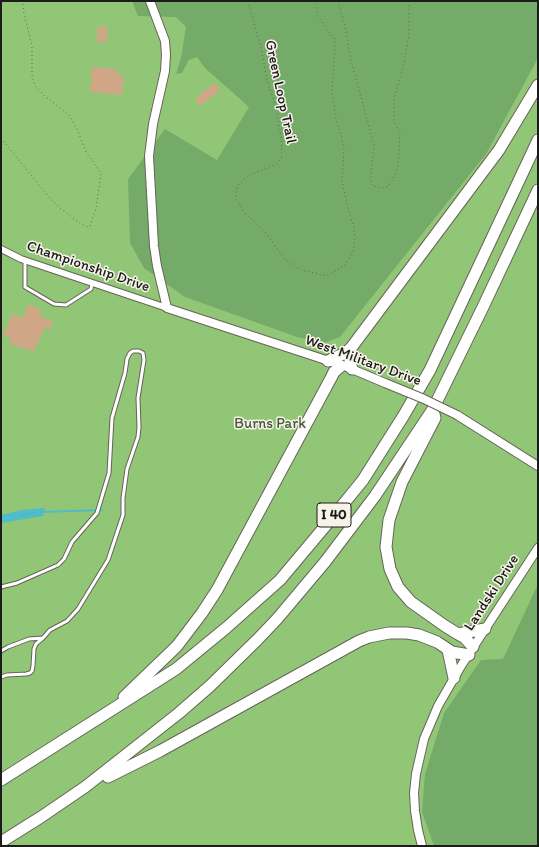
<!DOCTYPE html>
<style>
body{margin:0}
#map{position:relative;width:539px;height:847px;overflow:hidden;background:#f2e6cc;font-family:Itim,sans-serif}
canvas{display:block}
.frame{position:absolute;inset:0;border:2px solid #1c1c1c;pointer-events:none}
</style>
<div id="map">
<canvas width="539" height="847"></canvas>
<div class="frame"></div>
</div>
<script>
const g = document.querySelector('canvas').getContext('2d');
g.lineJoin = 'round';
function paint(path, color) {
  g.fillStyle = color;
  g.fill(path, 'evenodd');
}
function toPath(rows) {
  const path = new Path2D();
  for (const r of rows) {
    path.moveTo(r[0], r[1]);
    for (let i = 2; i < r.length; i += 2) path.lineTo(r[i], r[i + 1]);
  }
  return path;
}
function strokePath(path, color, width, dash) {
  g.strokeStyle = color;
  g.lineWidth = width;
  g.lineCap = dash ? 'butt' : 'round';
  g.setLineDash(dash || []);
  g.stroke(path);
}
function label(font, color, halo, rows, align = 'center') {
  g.font = font + ' Itim,sans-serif';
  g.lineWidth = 3;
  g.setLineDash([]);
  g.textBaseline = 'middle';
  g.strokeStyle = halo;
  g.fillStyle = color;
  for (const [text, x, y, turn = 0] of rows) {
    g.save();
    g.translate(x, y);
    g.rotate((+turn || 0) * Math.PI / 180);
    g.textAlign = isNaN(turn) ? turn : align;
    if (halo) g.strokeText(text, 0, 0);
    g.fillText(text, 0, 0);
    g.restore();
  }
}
const green = toPath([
 [1,1,538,1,538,846,1,846]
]);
const forest = toPath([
 [132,1,538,1,538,58,486,154,340,337,324,343,297,337,185,297,144,268,130,243,128,179,165,129,217,160,249,107,205,68,197,57,189,60,182,73,176,74,181,58,186,27,176,17,138,16],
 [538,584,538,846,434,846,422,812,425,774,444,713,481,660,503,659]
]);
const water = toPath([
 [45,508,43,516,1,523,1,515,22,510]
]);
const stream = toPath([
 [42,512,102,510]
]);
const building = toPath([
 [98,26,107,26,107,42,97,42],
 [92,67,117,69,117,75,124,76,122,95,90,92],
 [214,83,220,90,200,106,195,99],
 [29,304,42,311,40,316,53,322,50,330,45,327,33,352,24,347,23,349,9,343,11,338,3,334,13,314,22,318]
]);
const path = toPath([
 [248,1,262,52,267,80,276,108,281,135,282,154,281,159,276,164,250,175,239,184,236,191,236,198,244,212,266,233,283,257,292,265,302,270,326,276,336,271,345,265,350,258,353,250,355,237,353,224,349,212,342,182,344,148,341,134,336,119,332,91,335,48,335,40,325,27,317,14,316,1],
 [338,1,346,31,351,60,374,145,371,173,371,184,373,186,383,188,388,186,393,180,398,166,400,134,394,122,394,98,403,67,409,34,409,1],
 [1,138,48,196,60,208,81,224,88,227,90,226,96,209,101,173,86,152,77,129,69,115,45,96,35,86,32,75,32,46,24,13,22,1]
]);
const lane = toPath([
 [25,260,25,287,54,304,66,305,91,289,92,283],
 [1,587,17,583,58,565,64,559,72,542,97,513,109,473,112,418,125,373,127,359,130,353,133,351,139,351,143,353,144,360,138,398,139,427,138,437,127,469,123,498,123,515,108,560,78,609,67,621,50,630,43,638,29,639,8,647,1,651],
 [1,677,7,675,26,674,30,673,32,671,33,666,34,649,36,644,43,638]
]);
const street = toPath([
 [1,249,21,259,167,308]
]);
const secondary = toPath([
 [150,1,165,41,166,54,165,71,153,124,149,156,154,246,157,266,167,308,332,362],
 [347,367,385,383],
 [457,415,538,466],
 [422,846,418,830,415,811,414,793,416,774,424,739,438,706,461,666,538,548]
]);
const highway = toPath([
 [351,348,350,362,352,369],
 [328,361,345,353,351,348,499,150,538,85],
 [434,414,435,418,402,482,389,520,386,547,390,569,398,587,411,602,445,626,458,634,485,629],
 [458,634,465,638,473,647],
 [448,650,454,678],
 [124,697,177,646,202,613,217,590,331,378,334,372,341,366],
 [108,777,160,751,359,641,369,637,389,633,407,633,419,635,437,642,452,652,469,655],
 [1,780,176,669,226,628,280,580,332,518,363,480,404,415,430,370,538,140],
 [1,842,41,817,85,787,179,713,210,686,257,640,277,619,325,562,375,496,433,409,483,307,538,190]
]);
const secondaryBridge = toPath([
 [385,383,424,399,457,415]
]);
const shields = [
 [334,515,34]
];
const shieldNames = [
 ["I 40",334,515]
];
const streetNames = [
 ["Green Loop Trail",280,92,78],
 ["Championship Drive",88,267,19],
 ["West Military Drive",363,361,20],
 ["Landski Drive",492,593,-57]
];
const parkNames = [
 ["Burns Park",270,424]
];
paint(green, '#92c677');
paint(forest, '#75ab68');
paint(water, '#4fbcca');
strokePath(stream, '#4fbcca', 2);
paint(building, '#cfa786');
strokePath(lane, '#67635a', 5);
strokePath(street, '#67635a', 8);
strokePath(secondary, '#67635a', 10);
strokePath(highway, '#67635a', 13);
strokePath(path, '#67635a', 1, [1, 3]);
strokePath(lane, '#fff', 3);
strokePath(street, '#fff', 6);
strokePath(secondary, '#fff', 8);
strokePath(highway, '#fff', 11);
strokePath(secondaryBridge, '#67635a', 10, []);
strokePath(secondaryBridge, '#fff', 8);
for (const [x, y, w] of shields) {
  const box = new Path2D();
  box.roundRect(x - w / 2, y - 12, w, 24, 3);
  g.fillStyle = '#f7f3e8';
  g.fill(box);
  strokePath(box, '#1c1c1c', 1);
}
label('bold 14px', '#1c1c1c', null, shieldNames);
label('15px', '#1c1c1c', '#f7f3e8', streetNames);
label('15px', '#45583c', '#f7f3e8', parkNames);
</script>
